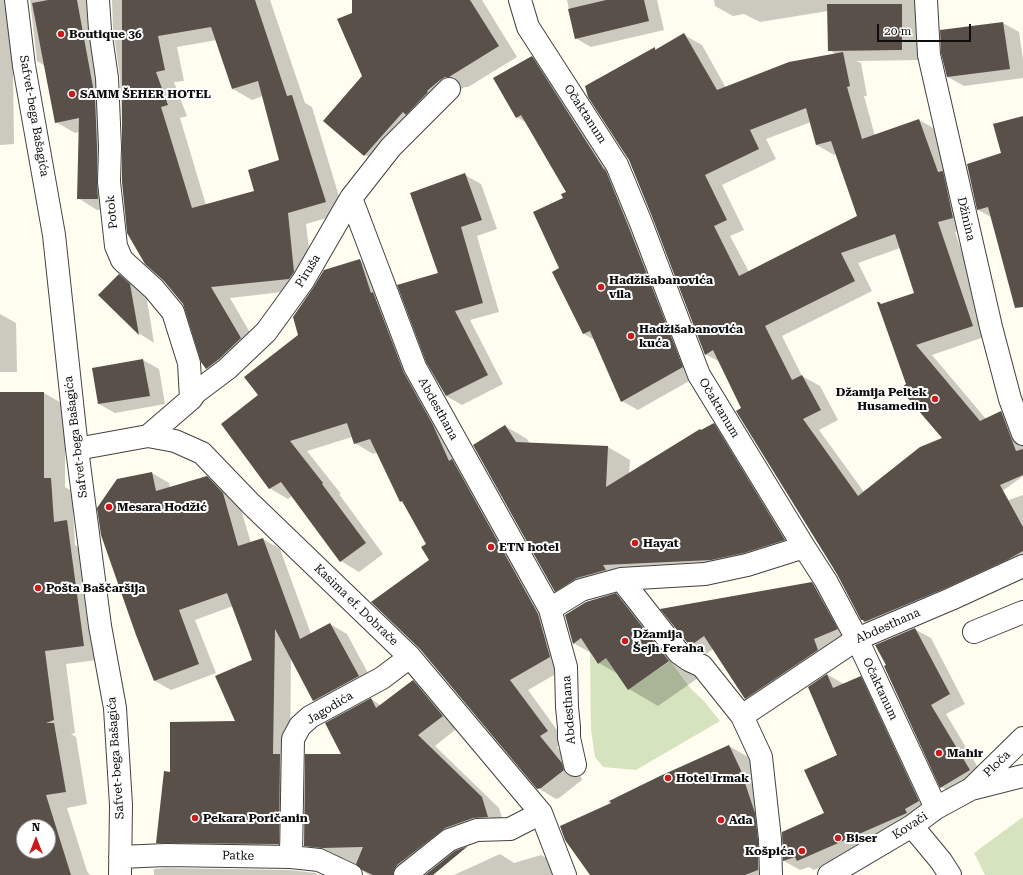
<!DOCTYPE html>
<meta charset="utf-8">
<style>
body{margin:0}
#map{position:relative;width:1023px;height:875px;overflow:hidden;background:#fffdef;font-family:"Roboto Serif",serif}
canvas{display:block}
.north{position:absolute;left:16px;top:819px;width:40px;height:40px;box-sizing:border-box;background:#fff;border:1px solid #9f9f9f;border-radius:50%;rotate:0deg;font-size:11px;font-weight:700;line-height:16px;text-align:center;color:#0e0e0e}
.north::after{content:'';display:block;margin:auto;width:14px;height:18px;background:#c91b1c;clip-path:polygon(50% 0,100% 100%,50% 72%,0 100%)}
.scale{position:absolute;left:877px;top:24px;width:94px;height:18px;box-sizing:border-box;border:2px solid #0e0e0e;border-top:0;padding-left:5px;font-size:12px;line-height:14px;white-space:nowrap;color:#0e0e0e;-webkit-text-stroke:3px #fff;paint-order:stroke}
</style>
<div id="map">
<canvas width="1023" height="875"></canvas>
<div class="north">N</div>
<div class="scale">20 m</div>
</div>
<script>
const g = document.querySelector('canvas').getContext('2d');
g.lineJoin = 'round';
function paint(path, color) {
  g.fillStyle = color;
  g.fill(path, 'evenodd');
}
function toPath(rows) {
  const path = new Path2D();
  for (const r of rows) {
    path.moveTo(r[0], r[1]);
    for (let i = 2; i < r.length; i += 2) path.lineTo(r[i], r[i + 1]);
  }
  return path;
}
function strokePath(path, color, width, dash) {
  g.strokeStyle = color;
  g.lineWidth = width;
  g.lineCap = dash ? 'butt' : 'round';
  g.setLineDash(dash || []);
  g.stroke(path);
}
function label(font, color, halo, rows, align = 'center') {
  g.font = font + ' "Roboto Serif",serif';
  g.lineWidth = 4;
  g.setLineDash([]);
  g.textBaseline = 'middle';
  g.strokeStyle = halo;
  g.fillStyle = color;
  for (const [text, x, y, turn = 0] of rows) {
    g.save();
    g.translate(x, y);
    g.rotate((+turn || 0) * Math.PI / 180);
    g.textAlign = isNaN(turn) ? turn : align;
    if (halo) g.strokeText(text, 0, 0);
    g.fillText(text, 0, 0);
    g.restore();
  }
}
const cemetery = toPath([
 [590,652,598,664,606,658,628,690,670,661,691,689,704,701,720,721,636,770,603,767,595,757,591,730],
 [1023,817,1023,875,985,875,974,853]
]);
const shadow = toPath([
 [0,0,12,0,27,73,13,74,14,144,0,145],
 [30,0,111,0,106,5,117,210,97,210,78,198,79,132,75,133,56,122,45,66,37,61],
 [112,0,270,0,305,103,312,107,344,213,306,224,313,283,309,289,230,298,260,350,226,380,206,369,184,304,123,146,120,77,113,29],
 [217,40,233,89,252,100,263,96,281,161,255,192,206,205,180,118,187,116,174,82,184,81,177,47],
 [375,0,482,0,517,57,468,87,465,87,459,90,384,166,365,155,325,121,364,76,376,3],
 [567,0,657,0,664,30,591,47,575,38],
 [714,0,920,0,921,60,856,61,861,63,867,96,864,96,875,136,919,120,937,130,970,227,955,232,990,335,932,355,986,419,1001,412,1018,422,1023,434,1023,476,974,512,1023,495,1023,570,882,632,862,619,837,574,742,409,720,362,705,354,655,48,657,50,684,35,702,45,726,88,836,54,829,50,828,11,760,22,744,14,733,16,715,6],
 [811,122,817,145,834,155,836,154,859,217,749,272,730,236,744,230,722,185,776,159,766,139],
 [900,248,915,294,883,305,879,303,907,385,943,438,864,492,819,430,838,420,820,386,802,376,782,336,872,291,858,263],
 [1003,23,1019,32,1023,60,1023,78,964,86,948,77,941,31],
 [532,57,548,66,620,179,698,376,638,410,622,401,596,341,584,334,560,269,565,198,567,193,528,124,517,117],
 [1023,117,1023,289,991,217,978,210,1002,153],
 [465,175,481,184,497,229,477,236,499,312,470,320,503,384,462,405,446,396,440,274],
 [360,260,378,271,568,667,528,690,565,741,557,747,580,774,582,780,559,798,556,799,538,788,430,560,428,544,405,503,401,501,378,452,373,454,355,443,352,437,307,451,341,494,339,494,383,554,359,572,341,561,292,496,288,499,269,488,260,395,299,335],
 [119,275,135,284,146,294,154,343,140,334,100,295],
 [0,314,16,323,17,372,0,372],
 [143,360,159,369,165,404,115,413,99,404],
 [0,393,44,393,65,405,65,487,72,491,75,545,92,555,105,659,66,664,75,733,71,734,76,737,87,804,67,808,87,871,90,875,0,875],
 [24,827,48,827,48,851,24,851],
 [714,424,736,437,806,552,623,577,577,603,555,591,505,426,527,439,530,444,608,447,630,460,629,474],
 [152,473,169,483,170,488,207,477,224,487,239,503,251,543,263,539,280,549,311,634,330,624,347,634,375,686,331,710,314,700,291,657,290,761,295,853,174,852,157,842,171,773,237,722,253,661,233,606,195,620,216,673,171,690,155,681],
 [812,583,827,592,852,638,761,707,745,698,713,649,706,654,691,645,662,610],
 [616,594,646,611,698,678,658,706,629,689,618,674,599,663,593,654,573,643],
 [914,629,931,638,965,704,946,714,985,779,957,796,941,787],
 [828,675,844,684,860,677,876,686,934,810,922,822,814,870,809,867,800,870,784,861,783,832,826,813,838,755,809,687],
 [413,681,431,691,460,726,435,746,499,808,505,827,459,840,415,875,369,875,364,872,362,867,343,858,322,855,305,845,343,755,371,699,382,706],
 [729,746,748,757,762,787,776,875,591,875,612,804],
 [500,854,514,863,541,855,558,864,564,875,454,875],
 [166,868,290,870,315,873,319,875,154,875,154,869]
]);
const building = toPath([
 [48,0,77,0,95,98,97,147,97,182,98,199,77,199,79,118,55,123,32,3],
 [122,0,255,0,287,96,292,95,326,202,288,213,294,272,289,279,211,287,241,338,219,359,206,369,201,362,183,304,164,281,145,264,127,233,122,182],
 [211,27,232,89,258,81,279,160,248,170,254,191,192,208,161,107,168,105,156,72,165,70,158,36],
 [352,0,470,0,499,46,449,77,445,77,440,80,427,91,428,92,406,115,403,112,364,156,323,121,362,76,337,19,352,13],
 [606,0,644,0,649,21,575,39,568,9],
 [827,4,902,4,902,50,828,51],
 [1003,22,1010,69,947,77,941,53,940,30],
 [684,33,717,90,789,62,843,52,850,86,847,87,862,139,919,119,938,172,943,171,953,218,938,222,973,326,916,345,980,421,1001,411,1016,451,1023,449,1023,475,1000,485,1023,527,1023,551,1007,560,946,588,864,622,863,620,861,620,837,574,736,411,741,408,713,350,705,355,653,219,629,160,588,97,585,86,655,47,655,50],
 [806,108,816,145,831,141,857,216,739,276,714,226,727,220,705,175,759,149,750,130],
 [895,234,914,293,881,304,879,302,877,302,906,384,900,389,942,438,920,447,858,496,803,419,821,410,802,375,792,380,765,326,855,281,841,253],
 [532,56,605,171,604,168,606,171,629,228,683,367,621,402,590,331,583,334,552,272,559,268,533,212,563,198,561,194,566,192,521,115,516,118,493,78],
 [1023,116,1023,307,1015,308,988,207,977,210,967,164,1001,153,993,124],
 [465,173,482,220,461,227,483,303,455,311,488,375,446,396,426,362,397,285,438,273,410,193],
 [360,259,371,293,373,292,404,373,433,425,449,461,452,459,538,614,550,657,510,680,548,731,540,736,562,763,564,770,541,788,537,789,420,649,371,602,429,560,421,547,426,544,402,501,400,502,370,439,354,444,347,423,290,441,323,483,322,484,366,543,340,562,281,482,269,489,221,424,258,395,244,377,298,335,293,317,313,288,324,270],
 [119,274,130,284,139,335,98,295],
 [143,359,150,396,98,404,92,368],
 [0,392,44,392,44,478,51,478,54,522,67,520,84,646,45,651,54,720,46,723,54,723,66,792,46,795,71,875,0,875],
 [24,827,48,827,48,851,24,851],
 [714,423,785,540,744,553,711,560,603,565,606,570,577,578,555,592,473,445,505,425,516,442,608,446,606,487,700,429,701,430],
 [152,472,156,491,207,476,223,493,238,546,263,538,300,639,330,623,359,676,313,701,275,629,273,754,280,754,279,844,156,843,164,771,170,772,170,722,235,721,215,676,252,660,227,593,179,610,199,664,154,681,136,635,101,535,97,508,117,479],
 [812,582,838,629,814,639,818,650,745,699,704,636,690,646,660,609],
 [616,593,669,661,628,690,606,658,598,664,581,638,573,644,565,615,586,602],
 [915,628,950,694,931,705,970,770,940,788,884,666,886,665,875,645],
 [827,674,833,688,861,676,919,801,905,809,907,813,797,861,795,857,783,861,782,832,824,813,804,770,837,755,808,687],
 [413,680,443,716,418,735,482,797,488,817,473,818,445,828,397,865,394,870,393,875,373,875,362,870,356,864,363,847,322,848,304,846,305,754,341,754,325,723,371,698,376,708],
 [729,745,744,777,743,777,755,813,758,840,758,870,745,875,590,875,565,840,560,826,611,803,609,801,660,776],
 [468,846,433,875,425,875,455,851]
]);
const minor = toPath([
 [16,0,24,66,54,235,77,449,100,626,115,708,121,805,120,875],
 [98,0,100,30,107,78,110,147,109,182,116,246,122,260,154,289,173,312,189,363,191,399],
 [520,0,528,27,617,165,641,223,699,375,804,547,826,581,857,639,936,808],
 [926,0,929,55,991,327,1010,399,1023,434],
 [351,198,415,367,550,609,566,667,567,707,569,727,569,738,575,765],
 [148,436,191,399,195,393,227,369,266,332,303,281,351,198,391,147,449,89],
 [77,449,148,436,175,441,202,453,251,504,410,657,541,813,565,875],
 [621,579,679,653,689,660,702,666,742,716,761,757,770,839,771,875],
 [550,609,581,590,621,579,705,574,747,565,804,547],
 [974,632,1023,612],
 [742,716,857,639,951,599,1023,566],
 [972,788,1023,738],
 [912,826,941,861,950,875],
 [120,857,166,855,291,857,319,860,351,875],
 [291,857,293,739,300,726,310,717,382,678,410,657],
 [405,875,449,840,477,830,510,829,541,813],
 [829,875,912,826,936,808,971,789,1023,776]
]);
const markers = [
 [61,34,4,"#c91b1c"],
 [72,94,4,"#c91b1c"],
 [601,287,4,"#c91b1c"],
 [631,336,4,"#c91b1c"],
 [935,399,4,"#c91b1c"],
 [109,507,4,"#c91b1c"],
 [635,543,4,"#c91b1c"],
 [491,547,4,"#c91b1c"],
 [38,588,4,"#c91b1c"],
 [625,641,4,"#c91b1c"],
 [939,753,4,"#c91b1c"],
 [668,778,4,"#c91b1c"],
 [195,818,4,"#c91b1c"],
 [721,820,4,"#c91b1c"],
 [838,838,4,"#c91b1c"],
 [802,851,4,"#c91b1c"]
];
const poiNames = [
 ["Boutique 36",69,34],
 ["SAMM ŠEHER HOTEL",80,94],
 ["Hadžišabanovića",609,280],
 ["vila",609,294],
 ["Hadžišabanovića",639,329],
 ["kuća",639,343],
 ["Džamija Peltek",927,392,"right"],
 ["Husamedin",927,406,"right"],
 ["Mesara Hodžić",117,507],
 ["Hayat",643,543],
 ["ETN hotel",499,547],
 ["Pošta Baščaršija",46,588],
 ["Džamija",633,634],
 ["Šejh Feraha",633,648],
 ["Mahir",947,753],
 ["Hotel Irmak",676,778],
 ["Pekara Poričanin",203,818],
 ["Ada",729,820],
 ["Biser",846,838],
 ["Košpića",794,851,"right"]
];
const streetNames = [
 ["Očaktanum",585,114,57],
 ["Safvet-bega Bašagića",34,116,80],
 ["Potok",112,212,-96],
 ["Džinina",966,219,77],
 ["Piruša",308,271,-58],
 ["Očaktanum",719,408,59],
 ["Abdesthana",438,409,61],
 ["Safvet-bega Bašagića",76,437,-97],
 ["Kasima ef. Dobrače",356,605,44],
 ["Abdesthana",888,626,-24],
 ["Očaktanum",880,689,65],
 ["Jagodića",330,708,-31],
 ["Abdesthana",569,710,-94],
 ["Safvet-bega Bašagića",116,758,-94],
 ["Ploča",997,764,-44],
 ["Kovači",910,826,-33],
 ["Patke",238,856,1]
];
paint(cemetery, '#d5e3be');
paint(shadow, '#0003');
paint(building, '#585049');
strokePath(minor, '#414141', 24);
strokePath(minor, '#fff', 22);
for (const [x, y, r, color] of markers) {
  const dot = new Path2D();
  dot.arc(x, y, r, 0, 2 * Math.PI);
  g.fillStyle = color;
  g.fill(dot);
  strokePath(dot, '#fff', 1.5);
}
label('bold 12px', '#0e0e0e', '#fff', poiNames, 'left');
label('12px', '#0e0e0e', '#fff', streetNames);
</script>
